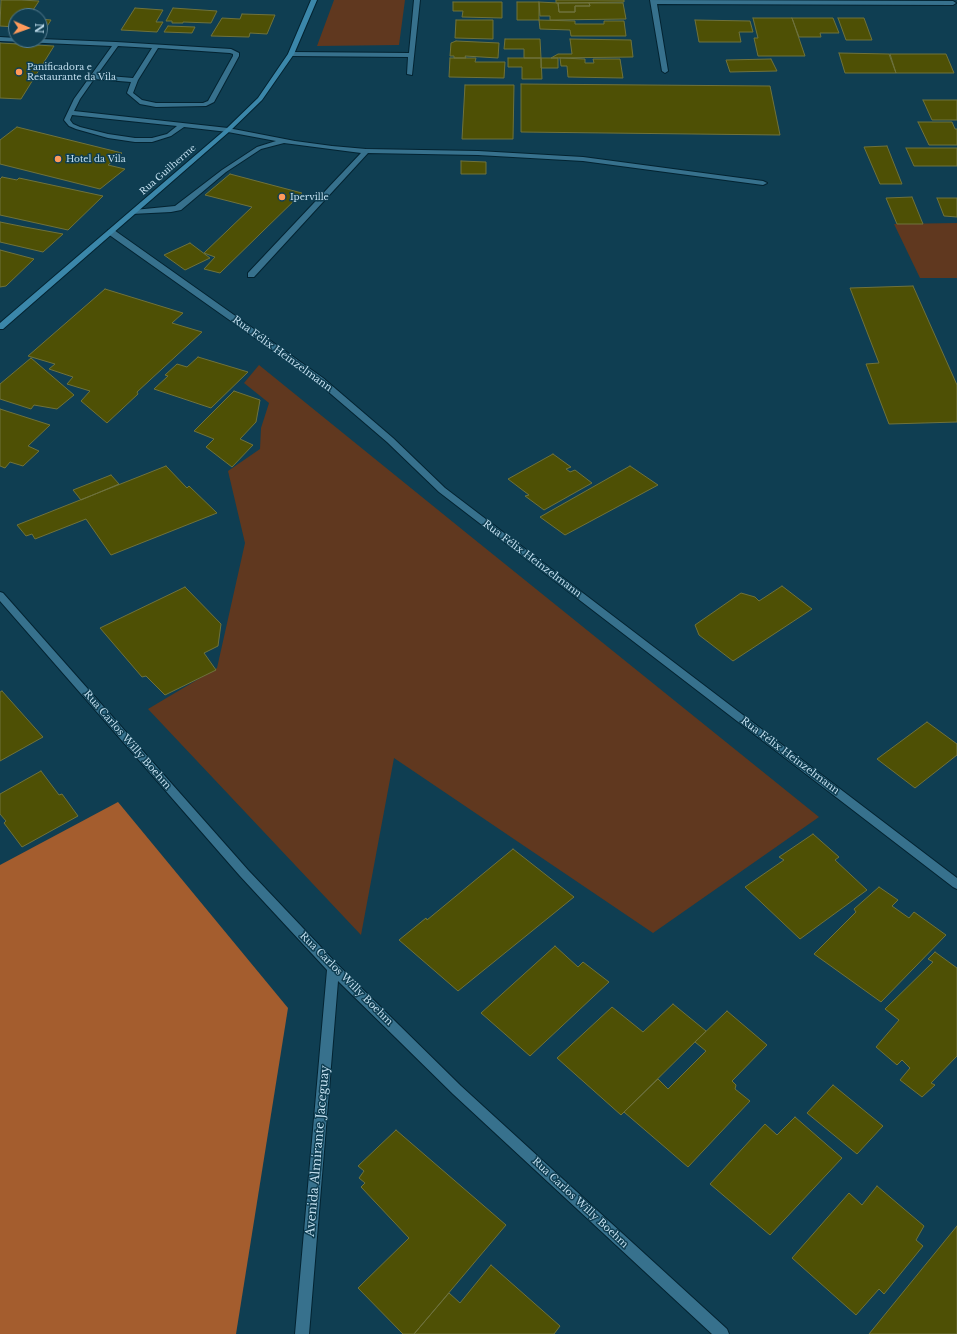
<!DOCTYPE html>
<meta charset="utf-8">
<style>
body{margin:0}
#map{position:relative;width:957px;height:1334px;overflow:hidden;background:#0f3e52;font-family:"Libre Baskerville",serif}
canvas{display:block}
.north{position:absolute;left:8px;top:8px;width:40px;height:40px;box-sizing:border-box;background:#0f3e52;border:1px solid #577e91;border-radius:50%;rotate:92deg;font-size:11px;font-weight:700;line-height:16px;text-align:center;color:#c2dfef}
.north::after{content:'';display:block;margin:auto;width:14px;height:18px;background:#ff9a5b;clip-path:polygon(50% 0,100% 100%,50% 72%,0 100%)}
</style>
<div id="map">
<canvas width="957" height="1334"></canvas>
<div class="north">N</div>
</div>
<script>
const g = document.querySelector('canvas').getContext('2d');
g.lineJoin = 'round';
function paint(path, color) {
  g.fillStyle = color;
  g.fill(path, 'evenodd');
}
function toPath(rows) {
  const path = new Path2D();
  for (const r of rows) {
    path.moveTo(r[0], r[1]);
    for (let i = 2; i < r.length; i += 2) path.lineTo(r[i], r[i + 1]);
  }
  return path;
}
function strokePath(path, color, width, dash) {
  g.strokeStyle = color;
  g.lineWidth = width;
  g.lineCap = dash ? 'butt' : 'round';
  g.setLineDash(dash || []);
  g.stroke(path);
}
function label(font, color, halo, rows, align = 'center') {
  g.font = font + ' "Libre Baskerville",serif';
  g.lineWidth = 3;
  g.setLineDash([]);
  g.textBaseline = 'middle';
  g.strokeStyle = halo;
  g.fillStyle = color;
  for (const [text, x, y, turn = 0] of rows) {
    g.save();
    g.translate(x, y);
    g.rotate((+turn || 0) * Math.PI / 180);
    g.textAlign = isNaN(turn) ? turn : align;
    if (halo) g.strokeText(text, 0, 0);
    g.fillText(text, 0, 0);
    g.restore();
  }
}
const green = toPath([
 [334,0,405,0,399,45,317,46],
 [957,223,957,278,920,278,894,224],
 [259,365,464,531,819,817,653,933,394,758,361,935,148,709,217,668,245,543,228,471,260,449,261,428,269,403,244,383]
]);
const forest = toPath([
 [118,802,288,1008,236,1334,0,1334,0,865]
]);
const building = toPath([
 [1,0,21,0,39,1,29,16,16,16,16,27,0,26,1,0],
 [556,0,624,0,624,2,556,3,556,0],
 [453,2,502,2,502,18,462,17,463,11,453,11,453,2],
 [517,2,539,2,539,20,517,20,517,2],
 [539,2,558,3,559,12,575,12,575,6,590,6,589,3,623,3,626,19,550,20,550,16,540,16,539,2],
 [558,3,589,3,590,6,575,6,575,12,559,12,558,3],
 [135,8,163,10,156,22,163,22,157,32,121,30,135,8],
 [173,8,217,11,211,23,183,22,183,23,172,23,172,21,166,21,173,8],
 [242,14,275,15,267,34,250,33,249,37,211,36,222,18,240,19,242,14],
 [753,18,792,18,805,56,758,56,754,38,758,38,753,18],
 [792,18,833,18,839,33,820,33,821,37,799,37,792,18],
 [838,18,864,18,872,40,846,40,838,18],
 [40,19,51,20,46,28,40,28,40,19],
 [456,20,493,20,493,39,455,38,456,20],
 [539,20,575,21,575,24,604,24,604,21,624,21,626,36,571,36,570,30,540,29,539,20],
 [695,20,750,21,753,32,739,32,741,42,699,42,695,20],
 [168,26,195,27,192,33,164,32,168,26],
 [505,39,540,39,541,58,524,58,524,49,504,49,505,39],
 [570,39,631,40,633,57,551,58,558,54,572,54,570,39],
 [456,41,499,43,498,58,465,56,466,58,454,58,454,56,450,56,451,43,456,41],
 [0,43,54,46,21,99,0,98,0,43],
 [839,53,889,54,896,73,845,73,839,53],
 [890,54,946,54,954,73,896,73,890,54],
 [450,58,476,58,475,62,505,62,504,78,449,77,450,58],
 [508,58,541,58,542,79,522,79,522,67,508,67,508,58],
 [541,58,558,58,558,68,541,68,541,58],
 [560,58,585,59,585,63,594,63,593,59,620,59,623,78,568,77,567,66,561,66,560,58],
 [771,59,777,71,730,72,726,60,771,59],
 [521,84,770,86,780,135,521,132,521,84],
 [465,85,514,85,513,139,462,139,465,85],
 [923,100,957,100,957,120,932,120,923,100],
 [918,122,952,122,955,129,957,129,957,145,929,145,918,122],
 [17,127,122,153,108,165,125,169,100,189,0,164,0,140,17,127],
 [887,146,902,184,880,184,864,147,887,146],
 [906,148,957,148,957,166,914,166,906,148],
 [461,161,486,162,486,174,461,174,461,161],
 [230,174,302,193,220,273,204,269,215,257,204,253,252,207,205,195,230,174],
 [2,177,17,180,19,178,103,196,68,230,0,215,0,179,2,177],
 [912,197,923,224,897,224,886,198,912,197],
 [937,198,957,198,957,217,944,216,937,198],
 [0,222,25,227,63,234,43,252,0,242,0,222],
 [190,243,210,258,185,270,164,255,190,243],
 [0,250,34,259,6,286,0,287,0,250],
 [913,286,957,385,957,422,889,424,866,364,879,363,850,288,913,286],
 [105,289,183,313,172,323,202,332,137,392,138,394,107,423,81,401,90,391,67,384,73,377,49,369,55,364,28,356,105,289],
 [198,357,248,372,211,408,154,389,168,376,165,375,177,364,187,367,198,357],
 [31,358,74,395,57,409,34,405,31,409,0,399,0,384,31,358],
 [234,391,260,400,256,422,240,439,253,445,232,467,206,447,214,439,194,431,234,391],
 [0,409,50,425,28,446,39,451,23,466,10,462,5,468,0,466,0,409],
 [553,454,571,467,566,469,570,472,575,470,592,483,544,510,525,496,529,495,508,479,553,454],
 [166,466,187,488,189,486,217,513,111,555,86,519,35,539,32,534,26,536,17,525,166,466],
 [630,466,658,485,565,535,540,517,630,466],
 [111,475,119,484,81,500,73,490,111,475],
 [782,586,812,609,733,661,699,635,695,625,741,593,755,597,759,601,782,586],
 [185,587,221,624,218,646,204,653,216,670,165,695,146,676,142,677,100,628,185,587],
 [2,691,43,737,0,761,0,692,2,691],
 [927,722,957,744,957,755,915,788,877,759,927,722],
 [41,771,59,795,62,794,78,816,22,847,4,823,6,821,0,814,0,794,41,771],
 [813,834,839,857,835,860,867,890,800,939,745,887,784,860,779,857,813,834],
 [513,849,574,897,458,991,399,940,426,918,427,920,513,849],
 [879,887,898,900,892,906,909,918,914,912,946,935,881,1002,814,954,856,912,854,909,879,887],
 [555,946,578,967,583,962,609,982,530,1056,481,1013,555,946],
 [935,952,957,968,957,1056,931,1083,935,1085,922,1097,900,1080,910,1068,902,1060,897,1065,876,1047,899,1020,885,1009,933,962,928,959,935,952],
 [673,1004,706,1031,621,1115,557,1058,612,1007,643,1032,673,1004],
 [727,1011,767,1045,732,1081,736,1085,735,1089,750,1101,688,1167,624,1112,658,1079,668,1089,706,1051,695,1042,727,1011],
 [833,1085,883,1126,857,1154,807,1113,833,1085],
 [795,1117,842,1158,770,1235,710,1184,765,1124,777,1135,795,1117],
 [396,1130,506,1225,414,1334,403,1334,358,1288,409,1238,361,1187,365,1183,359,1178,364,1171,358,1166,396,1130],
 [877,1186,924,1226,916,1240,923,1246,884,1294,879,1289,856,1315,792,1258,849,1193,862,1205,877,1186],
 [957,1226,957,1334,869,1334,957,1226],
 [491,1265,560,1326,554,1334,414,1334,449,1293,460,1303,491,1265]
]);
const lane = toPath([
 [0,37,16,38,16,40,40,39,116,42,231,49,239,53,239,56,214,102,206,106,156,107,140,104,127,93,131,82,94,79,80,99,74,111,228,128,295,141,332,146,366,149,478,151,583,157,763,181,767,183,763,185,583,161,478,155,368,153,254,277,248,277,248,273,361,153,284,143,261,149,226,172,181,210,171,212,131,214,130,212,134,210,175,206,222,170,257,147,276,141,228,132,184,127,171,136,152,142,135,142,108,138,76,129,69,126,64,120,74,99,112,46,0,41,0,37],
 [118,46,152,48,133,78,97,75,118,46],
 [158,48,230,53,233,54,233,56,208,101,203,103,156,103,142,100,133,93,138,80,158,48],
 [72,115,177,126,167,134,152,138,135,138,108,134,80,127,73,124,70,120,72,115]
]);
const street = toPath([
 [414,0,420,0,412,75,407,74,408,57,291,56,288,54,291,52,409,53,414,0],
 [650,0,953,1,956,3,953,5,657,4,668,71,665,73,662,71,650,0],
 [108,230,114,230,323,378,393,438,445,488,957,878,957,889,953,887,439,492,387,442,317,382,108,234,108,230],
 [0,592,3,593,248,870,337,964,461,1086,727,1329,729,1334,712,1334,453,1094,338,981,309,1334,295,1334,327,970,240,876,0,601,0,592]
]);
const secondary = toPath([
 [311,0,317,0,294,54,262,100,230,131,3,329,0,329,0,323,226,129,258,98,288,54,311,0]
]);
const markers = [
 [19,72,4,"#ff9a5b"],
 [58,159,4,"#ff9a5b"],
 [282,197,4,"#ff9a5b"]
];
const farPoinames = [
 ["Panificadora e",27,67],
 ["Restaurante da Vila",27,77],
 ["Hotel da Vila",66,159],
 ["Iperville",290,197]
];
const farStreetnames = [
 ["Rua Guilherme",168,170,-41]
];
const streetNames = [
 ["Rua Félix Heinzelmann",282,354,36],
 ["Rua Félix Heinzelmann",532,559,37],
 ["Rua Carlos Willy Boehm",127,740,49],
 ["Rua Félix Heinzelmann",790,756,37],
 ["Rua Carlos Willy Boehm",346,979,45],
 ["Rua Carlos Willy Boehm",580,1203,43]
];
const nearStreetnames = [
 ["Avenida Almirante Jaceguay",318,1151,-85]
];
paint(green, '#60381f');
paint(forest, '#a45d2e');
paint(building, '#4e5005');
strokePath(building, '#6f723c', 1);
strokePath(lane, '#032331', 2);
strokePath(street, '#032331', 2);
strokePath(secondary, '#032331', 2);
paint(lane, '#37718d');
paint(street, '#37718d');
paint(secondary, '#3b87aa');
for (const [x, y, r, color] of markers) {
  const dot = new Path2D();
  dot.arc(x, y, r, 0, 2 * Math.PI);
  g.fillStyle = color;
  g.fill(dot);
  strokePath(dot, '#0f3e52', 1.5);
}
label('9px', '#c2dfef', '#0f3e52', farPoinames, 'left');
label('9px', '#c2dfef', '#0f3e52', farStreetnames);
label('10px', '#c2dfef', '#0f3e52', streetNames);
label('12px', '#c2dfef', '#0f3e52', nearStreetnames);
</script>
